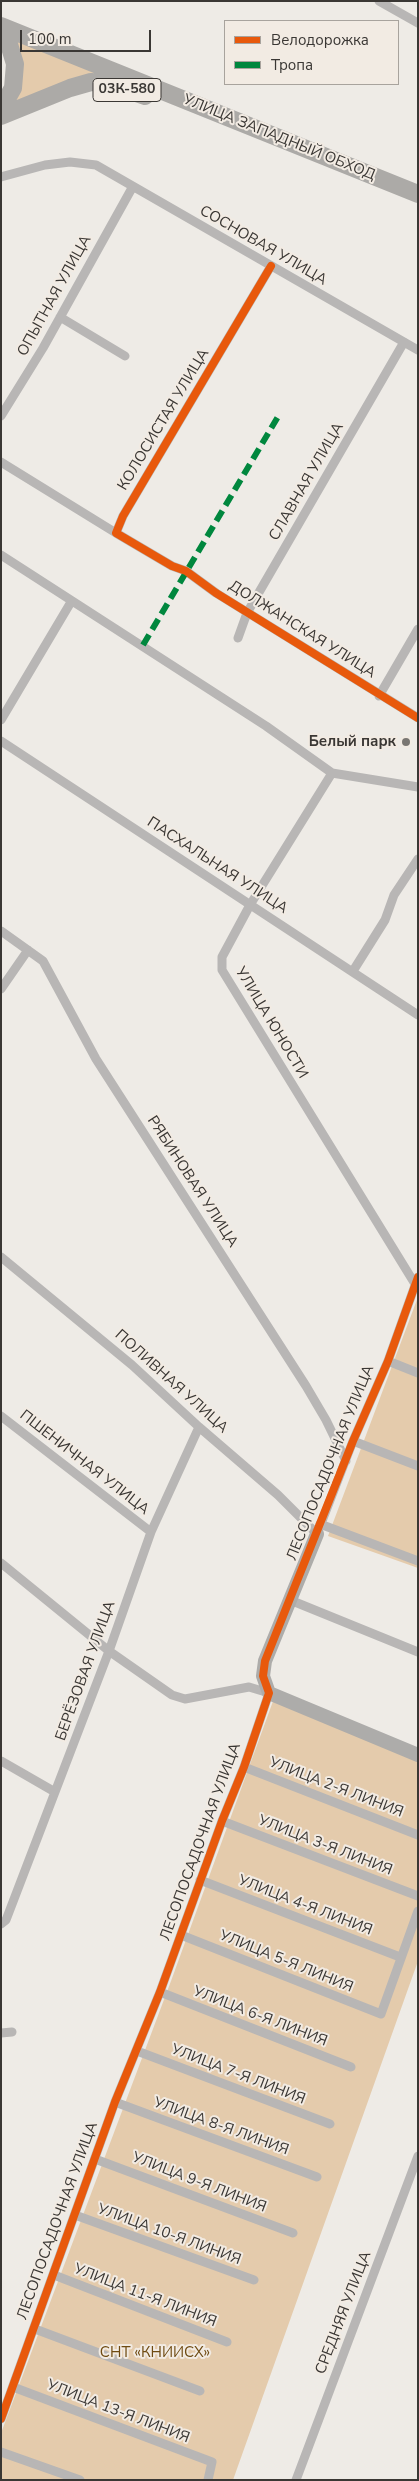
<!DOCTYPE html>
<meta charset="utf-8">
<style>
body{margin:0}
#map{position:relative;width:419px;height:2481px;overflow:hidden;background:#eeebe6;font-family:"Nunito Sans",sans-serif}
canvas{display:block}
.frame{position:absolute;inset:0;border:2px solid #3a3734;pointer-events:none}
.legend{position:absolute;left:224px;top:20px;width:175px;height:65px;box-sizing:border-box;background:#f2ebe3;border:1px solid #a8a39d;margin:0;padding:6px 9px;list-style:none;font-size:15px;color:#3a3734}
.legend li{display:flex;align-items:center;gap:10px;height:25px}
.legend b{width:25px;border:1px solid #a8a39d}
.scale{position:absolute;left:20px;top:30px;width:131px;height:22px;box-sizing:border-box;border:2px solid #3a3734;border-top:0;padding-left:6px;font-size:15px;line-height:18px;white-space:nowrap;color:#3a3734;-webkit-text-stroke:4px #f2ebe3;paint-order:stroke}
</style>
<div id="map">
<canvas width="419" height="2481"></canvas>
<div class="frame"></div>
<ul class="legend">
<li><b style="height:6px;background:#e8590c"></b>Велодорожка</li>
<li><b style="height:6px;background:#00873e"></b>Тропа</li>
</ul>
<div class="scale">100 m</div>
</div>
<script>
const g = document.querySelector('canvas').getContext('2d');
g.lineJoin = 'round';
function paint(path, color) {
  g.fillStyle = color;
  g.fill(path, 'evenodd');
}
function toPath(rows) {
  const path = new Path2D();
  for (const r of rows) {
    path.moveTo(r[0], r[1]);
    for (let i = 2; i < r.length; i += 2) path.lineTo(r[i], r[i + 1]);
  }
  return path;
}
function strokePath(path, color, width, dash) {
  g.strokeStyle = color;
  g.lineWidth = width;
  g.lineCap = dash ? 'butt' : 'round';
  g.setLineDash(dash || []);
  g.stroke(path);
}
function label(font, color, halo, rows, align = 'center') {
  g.font = font + ' "Nunito Sans",sans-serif';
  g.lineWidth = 4;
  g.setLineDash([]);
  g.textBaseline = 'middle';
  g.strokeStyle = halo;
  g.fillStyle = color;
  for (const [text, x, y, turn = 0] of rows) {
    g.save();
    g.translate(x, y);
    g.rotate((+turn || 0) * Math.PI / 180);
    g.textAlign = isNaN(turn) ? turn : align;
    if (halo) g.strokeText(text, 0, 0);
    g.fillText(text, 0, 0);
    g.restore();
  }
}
const green = toPath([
 [9,31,104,75,9,108],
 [418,1297,418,1568,328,1536],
 [276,1693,418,1751,418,1961,233,2480,1,2480,1,2433,171,1981]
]);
const street = toPath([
 [379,1,418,23],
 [1,177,45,165,70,162,96,165,418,350],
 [271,266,123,516,116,533,172,566,186,571,216,593,418,718],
 [60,317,125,356],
 [1,416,43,348,132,188],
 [1,462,116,533],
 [1,555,266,726,332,773,418,787],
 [238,638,247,613,404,342],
 [379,696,418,629],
 [1,720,71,602],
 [1,741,418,1015],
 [332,773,250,905,222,957,222,970,415,1284],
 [1,931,43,961,96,1059,306,1386,326,1420,346,1461],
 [353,971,385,920,394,895,418,859],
 [1,989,28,950],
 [1,1257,132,1365,199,1427,278,1495,317,1534,353,1441,388,1361,418,1277],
 [388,1361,418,1373],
 [1,1416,151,1532],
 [353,1441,418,1466],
 [320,1524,418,1561],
 [1,1563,109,1651,172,1695,185,1699,249,1687,269,1693,244,1767,222,1821,160,1992,115,2102,1,2419],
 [290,1600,418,1652],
 [1,1761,55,1792],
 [244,1767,418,1835],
 [222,1821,418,1896],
 [200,1880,400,1957],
 [1,1924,6,1920,109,1651,151,1532,199,1427],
 [181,1935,381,2014,418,1911],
 [160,1992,351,2067],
 [1,2033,12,2032],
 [137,2051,330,2124],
 [115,2102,317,2177],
 [95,2159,293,2233],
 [75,2215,254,2280],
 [54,2275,227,2342],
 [35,2329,200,2391],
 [13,2387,212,2462,208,2480],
 [1,2452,80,2480],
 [296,2480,418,2156]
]);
const secondary = toPath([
 [317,1534,265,1661,263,1676,269,1693,418,1755]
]);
const highway = toPath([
 [1,26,418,194],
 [1,31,8,41,15,64,13,88,1,109],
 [1,116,70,88,91,82,110,84,145,96]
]);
const quiet = toPath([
 [143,645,279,415]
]);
const cycleway = toPath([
 [271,266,123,516,116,533,172,566,186,571,216,593,418,718],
 [1,2419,115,2102,160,1992,222,1821,244,1767,269,1693,263,1676,265,1661,353,1441,388,1361,418,1277]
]);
const markers = [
 [406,742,5,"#797672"]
];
const shields = [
 [127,90,68]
];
const shieldNames = [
 ["03К-580",127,90]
];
const streetNames = [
 ["УЛИЦА ЗАПАДНЫЙ ОБХОД",279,138,22],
 ["СОСНОВАЯ УЛИЦА",263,246,30],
 ["ОПЫТНАЯ УЛИЦА",55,296,-61],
 ["КОЛОСИСТАЯ УЛИЦА",164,420,-59],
 ["СЛАВНАЯ УЛИЦА",307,482,-60],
 ["ДОЛЖАНСКАЯ УЛИЦА",302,630,32],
 ["ПАСХАЛЬНАЯ УЛИЦА",217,866,33],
 ["УЛИЦА ЮНОСТИ",271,1023,59],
 ["РЯБИНОВАЯ УЛИЦА",192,1182,57],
 ["ПОЛИВНАЯ УЛИЦА",171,1382,42],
 ["ПШЕНИЧНАЯ УЛИЦА",84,1463,38],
 ["ЛЕСОПОСАДОЧНАЯ УЛИЦА",331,1463,-68],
 ["БЕРЁЗОВАЯ УЛИЦА",86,1671,-70],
 ["УЛИЦА 2-Я ЛИНИЯ",336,1788,21],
 ["ЛЕСОПОСАДОЧНАЯ УЛИЦА",201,1842,-70],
 ["УЛИЦА 3-Я ЛИНИЯ",325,1846,21],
 ["УЛИЦА 4-Я ЛИНИЯ",305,1906,21],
 ["УЛИЦА 5-Я ЛИНИЯ",286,1962,22],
 ["УЛИЦА 6-Я ЛИНИЯ",260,2017,21],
 ["УЛИЦА 7-Я ЛИНИЯ",238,2075,21],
 ["УЛИЦА 8-Я ЛИНИЯ",221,2127,20],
 ["УЛИЦА 9-Я ЛИНИЯ",199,2183,21],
 ["ЛЕСОПОСАДОЧНАЯ УЛИЦА",58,2221,-70],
 ["УЛИЦА 10-Я ЛИНИЯ",169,2235,20],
 ["УЛИЦА 11-Я ЛИНИЯ",145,2296,21],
 ["СРЕДНЯЯ УЛИЦА",344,2313,-69],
 ["УЛИЦА 13-Я ЛИНИЯ",118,2412,21]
];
const poiNames = [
 ["Белый парк",396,742]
];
const parkNames = [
 ["СНТ «КНИИСХ»",155,2353]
];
paint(green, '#e4cbac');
strokePath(street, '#b8b6b5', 9);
strokePath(secondary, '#adacaa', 14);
strokePath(highway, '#acaaa7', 18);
strokePath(quiet, '#00873e', 6, [12, 6]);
strokePath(cycleway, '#e8590c', 8);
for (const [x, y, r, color] of markers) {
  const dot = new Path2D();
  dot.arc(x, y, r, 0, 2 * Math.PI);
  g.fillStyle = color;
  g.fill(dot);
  strokePath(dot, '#f2ebe3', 2);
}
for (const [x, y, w] of shields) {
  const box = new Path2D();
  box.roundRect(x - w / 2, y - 11.5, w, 23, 4);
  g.fillStyle = '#f2ebe3';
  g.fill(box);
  strokePath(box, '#3a3734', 1);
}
label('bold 14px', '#3a3734', null, shieldNames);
label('15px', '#3a3734', '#f2ebe3', streetNames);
label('bold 15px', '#3a3734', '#f2ebe3', poiNames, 'right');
label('15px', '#6f4b12', '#f2ebe3', parkNames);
</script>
